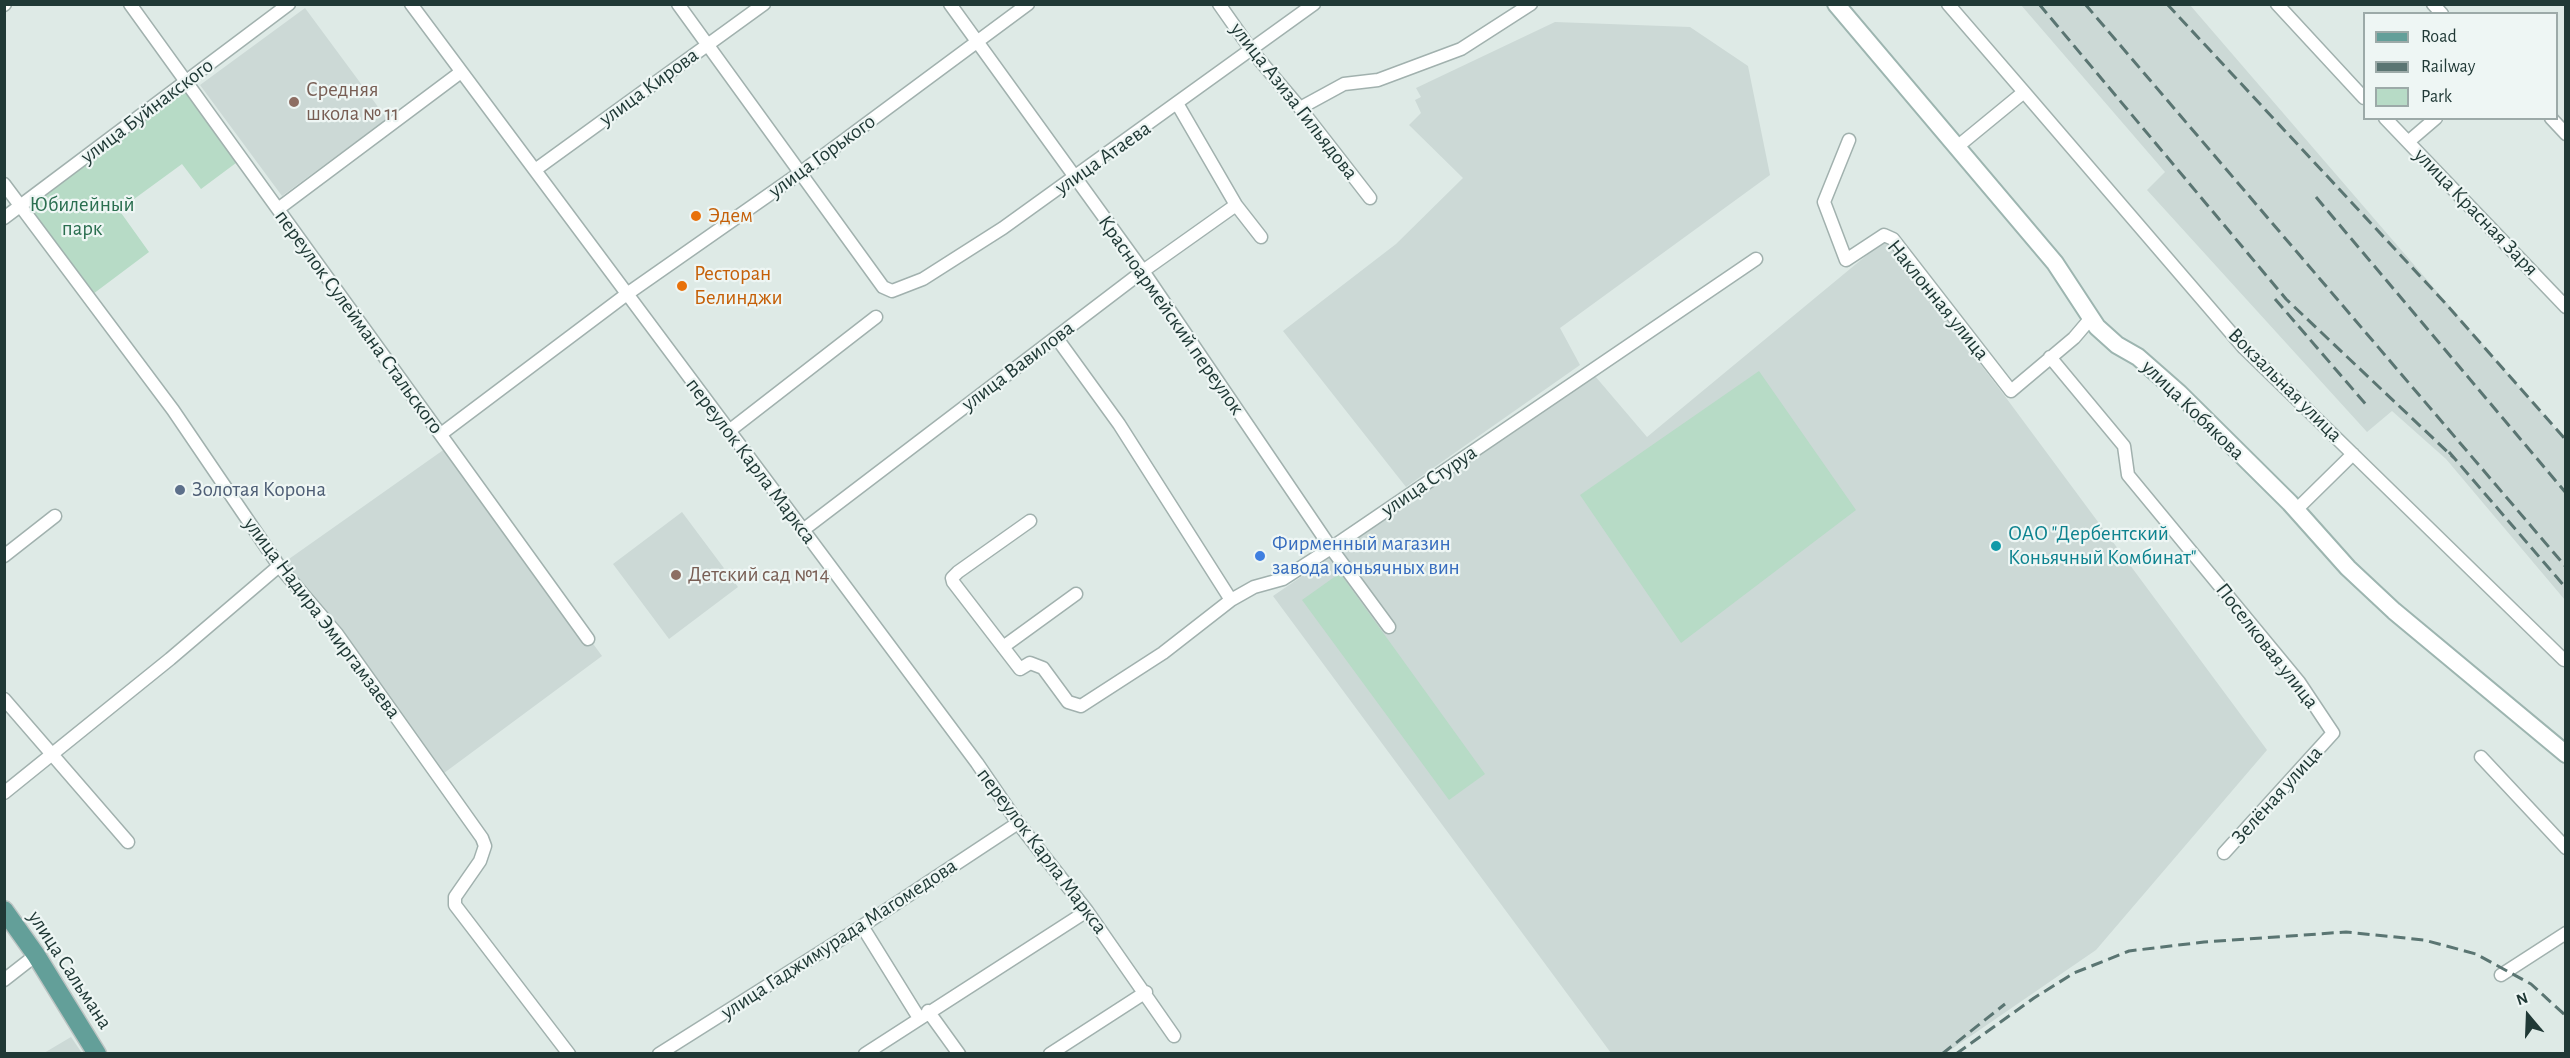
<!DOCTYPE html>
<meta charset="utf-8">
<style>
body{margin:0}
#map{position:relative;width:2570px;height:1058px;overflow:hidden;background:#deeae6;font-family:"Alegreya Sans",sans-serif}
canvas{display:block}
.frame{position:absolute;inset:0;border:6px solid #203936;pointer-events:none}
.legend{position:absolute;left:2363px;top:12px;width:195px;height:108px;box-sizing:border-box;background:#eef6f4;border:2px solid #9caaa8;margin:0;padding:8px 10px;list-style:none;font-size:18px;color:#203936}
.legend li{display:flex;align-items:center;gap:12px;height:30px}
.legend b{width:30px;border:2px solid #9caaa8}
.north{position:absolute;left:2498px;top:986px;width:60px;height:60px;-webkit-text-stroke:4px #eef6f4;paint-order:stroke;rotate:341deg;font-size:16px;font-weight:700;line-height:24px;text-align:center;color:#203936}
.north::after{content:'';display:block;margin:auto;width:21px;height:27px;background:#203936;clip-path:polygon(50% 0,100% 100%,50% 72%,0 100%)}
</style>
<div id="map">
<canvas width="2570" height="1058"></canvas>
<div class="frame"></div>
<ul class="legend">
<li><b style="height:8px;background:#639f99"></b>Road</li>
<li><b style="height:8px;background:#5a7572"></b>Railway</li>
<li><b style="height:16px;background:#b7dbc6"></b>Park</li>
</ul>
<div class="north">N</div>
</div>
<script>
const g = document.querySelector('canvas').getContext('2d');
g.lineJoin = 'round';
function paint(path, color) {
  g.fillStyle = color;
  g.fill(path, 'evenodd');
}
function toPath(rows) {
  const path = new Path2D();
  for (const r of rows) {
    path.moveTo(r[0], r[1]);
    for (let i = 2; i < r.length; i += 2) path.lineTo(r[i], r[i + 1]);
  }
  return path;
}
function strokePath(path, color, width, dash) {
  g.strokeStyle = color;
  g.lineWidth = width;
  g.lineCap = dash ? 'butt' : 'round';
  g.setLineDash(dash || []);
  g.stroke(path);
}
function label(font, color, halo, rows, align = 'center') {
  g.font = font + ' "Alegreya Sans",sans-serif';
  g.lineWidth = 4.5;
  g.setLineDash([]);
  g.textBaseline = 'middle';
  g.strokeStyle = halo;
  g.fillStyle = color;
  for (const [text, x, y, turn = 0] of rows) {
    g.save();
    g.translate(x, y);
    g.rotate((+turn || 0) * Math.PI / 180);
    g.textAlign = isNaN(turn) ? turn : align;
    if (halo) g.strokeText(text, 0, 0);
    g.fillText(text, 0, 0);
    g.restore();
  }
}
const built = toPath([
 [2021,5,2190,5,2565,440,2565,600,2446,459,2392,411,2367,432,2147,190,2165,172],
 [305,8,387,119,282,196,200,85],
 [1555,22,1690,27,1748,66,1770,175,1560,328,1580,365,1406,487,1283,331,1396,244,1463,178,1409,125,1421,113,1415,100,1421,97,1416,88],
 [1885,240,2004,395,2267,750,2096,950,1946,1053,1611,1053,1273,596,1595,376,1647,437],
 [449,446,602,656,440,776,279,566],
 [682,512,738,587,669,639,613,564],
 [71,1037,82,1053,44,1053]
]);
const green = toPath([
 [188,89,240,160,201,189,182,164,119,210,149,252,93,294,28,207],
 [1759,371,1856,510,1681,643,1580,495],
 [1340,573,1485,774,1449,800,1302,600]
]);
const street = toPath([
 [130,4,588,639],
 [411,4,977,763,1018,823,1087,911,1174,1036],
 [678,4,883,287,892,291,923,279,1003,228,1314,4],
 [950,4,1143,271,1331,548,1389,627],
 [1219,4,1252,51,1300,108,1370,198],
 [1948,4,2024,92,1957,147],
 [2277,4,2364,98],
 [2433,4,2442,14],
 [4,5,5,4],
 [2024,92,2244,348,2564,660],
 [1178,105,1236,205,1261,237],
 [1300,108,1344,84,1378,80,1461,49,1531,4],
 [2385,118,2566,307],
 [2551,118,2566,134],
 [1849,140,1824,202,1846,260,1884,235,1893,239,2011,391,2074,338,2091,318],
 [2408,142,2436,118],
 [535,170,764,4],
 [4,184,173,410,279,566,337,634,482,838,485,846,480,861,455,897,455,905,569,1054],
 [278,209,461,72],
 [4,218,289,4],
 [1056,337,1119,424,1231,600],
 [2050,357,2124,446,2128,475,2299,682,2333,733,2224,853],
 [729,431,876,317],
 [441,434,627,294,800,173,1028,4],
 [2296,510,2353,454],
 [1030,521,958,572,952,578,953,582,1020,669,1030,663,1043,668,1068,702,1081,706,1163,653,1231,600,1254,587,1283,579,1331,548,1756,259],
 [803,530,1143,271,1236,205],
 [4,556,55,516],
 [1003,647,1076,594],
 [4,699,128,842],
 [2481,757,2566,848],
 [4,793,170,659,279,566],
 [862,926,919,1018],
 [2501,975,2566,933],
 [4,980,36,955],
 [928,1011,959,1054],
 [659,1054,862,926,1018,823],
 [865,1054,1087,911],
 [1050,1054,1146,992]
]);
const secondary = toPath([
 [1836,4,2055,263,2097,327,2117,345,2138,357,2179,393,2290,503,2348,568,2394,611,2566,754]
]);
const primary = toPath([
 [4,910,36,955,97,1054]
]);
const rail = toPath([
 [2039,4,2286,299,2454,458],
 [2085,4,2566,567],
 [2167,4,2446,304,2566,440],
 [2316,197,2566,493],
 [2275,299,2369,408],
 [2449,452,2566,588],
 [1942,1054,2005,1004],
 [1956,1054,2034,998,2074,973,2129,951,2204,942,2346,932,2424,940,2476,954,2531,984,2566,1016]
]);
const markers = [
 [294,102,6,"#8d6e63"],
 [696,216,6,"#e8710a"],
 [682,286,6,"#e8710a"],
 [180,490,6,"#5c6f8a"],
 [1996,546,6,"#0f9aa8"],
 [1260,556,6,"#3f7fe0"],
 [676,575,6,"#8d6e63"]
];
const streetNames = [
 ["улица Кирова",649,87,-36],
 ["улица Азиза Гильядова",1294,101,52],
 ["улица Буйнакского",147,111,-37],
 ["улица Горького",822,156,-36],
 ["улица Атаева",1103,158,-35],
 ["улица Красная Заря",2476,212,46],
 ["Наклонная улица",1938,300,51],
 ["Красноармейский переулок",1171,315,55],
 ["переулок Сулеймана Стальского",359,322,54],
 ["улица Вавилова",1018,366,-37],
 ["Вокзальная улица",2285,385,45],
 ["улица Кобякова",2193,410,44],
 ["переулок Карла Маркса",751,461,53],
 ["улица Стуруа",1429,481,-34],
 ["улица Надира Эмиргамзаева",322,618,53],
 ["Поселковая улица",2267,646,52],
 ["Зелёная улица",2277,795,-48],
 ["переулок Карла Маркса",1042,851,53],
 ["улица Гаджимурада Магомедова",839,939,-33],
 ["улица Сальмана",70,970,57]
];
const educationNames = [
 ["Средняя",306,90],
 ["школа № 11",306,114],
 ["Детский сад №14",688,575]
];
const parkNames = [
 ["Юбилейный",82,205],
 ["парк",82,229]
];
const foodNames = [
 ["Эдем",708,216],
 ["Ресторан",694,274],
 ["Белинджи",694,298]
];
const serviceNames = [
 ["Золотая Корона",192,490]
];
const cultureNames = [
 ["ОАО \"Дербентский",2008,534],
 ["Коньячный Комбинат\"",2008,558]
];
const shopNames = [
 ["Фирменный магазин",1272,544],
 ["завода коньячных вин",1272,568]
];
paint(built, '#ccd9d6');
paint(green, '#b7dbc6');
strokePath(street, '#a1b1ae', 15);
strokePath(secondary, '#9db5b0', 20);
strokePath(primary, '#bcc4c3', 21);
strokePath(street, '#fff', 12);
strokePath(secondary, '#fff', 16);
strokePath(primary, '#639f99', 18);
strokePath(rail, '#5a7572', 3, [12, 6]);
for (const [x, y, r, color] of markers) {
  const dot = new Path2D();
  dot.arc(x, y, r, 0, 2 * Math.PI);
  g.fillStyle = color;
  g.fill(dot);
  strokePath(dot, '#eef6f4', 2);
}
label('21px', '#203936', '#eef6f4', streetNames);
label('21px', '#785e54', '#eef6f4', educationNames, 'left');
label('21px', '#2b6f50', '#eef6f4', parkNames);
label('21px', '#c56008', '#eef6f4', foodNames, 'left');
label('21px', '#4e5e75', '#eef6f4', serviceNames, 'left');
label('21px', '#0d838f', '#eef6f4', cultureNames, 'left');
label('21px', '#366cbe', '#eef6f4', shopNames, 'left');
</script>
